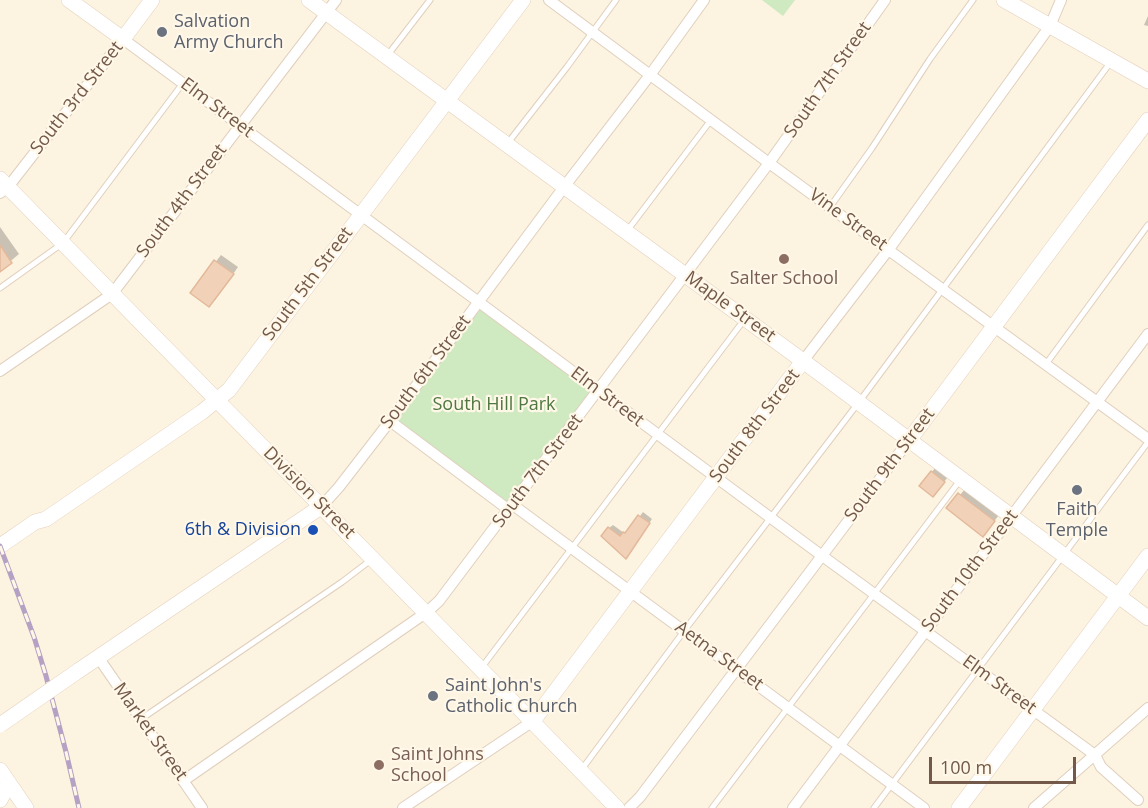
<!DOCTYPE html>
<style>
body{margin:0}
#map{position:relative;width:1148px;height:808px;overflow:hidden;background:#fcf3e1;font-family:"Open Sans",sans-serif}
canvas{display:block}
.scale{position:absolute;left:929px;top:757px;width:147px;height:27px;box-sizing:border-box;border:3px solid #725949;border-top:0;padding-left:8px;font-size:18px;line-height:21px;white-space:nowrap;color:#725949;-webkit-text-stroke:4px #fff7e7;paint-order:stroke}
</style>
<div id="map">
<canvas width="1148" height="808"></canvas>
<div class="scale">100 m</div>
</div>
<script>
const g = document.querySelector('canvas').getContext('2d');
g.lineJoin = 'round';
function paint(path, color) {
  g.fillStyle = color;
  g.fill(path, 'evenodd');
}
function toPath(rows) {
  const path = new Path2D();
  for (const r of rows) {
    path.moveTo(r[0], r[1]);
    for (let i = 2; i < r.length; i += 2) path.lineTo(r[i], r[i + 1]);
  }
  return path;
}
function strokePath(path, color, width, dash) {
  g.strokeStyle = color;
  g.lineWidth = width;
  g.lineCap = dash ? 'butt' : 'round';
  g.setLineDash(dash || []);
  g.stroke(path);
}
function label(font, color, halo, rows, align = 'center') {
  g.font = font + ' "Open Sans",sans-serif';
  g.lineWidth = 4.5;
  g.setLineDash([]);
  g.textBaseline = 'middle';
  g.strokeStyle = halo;
  g.fillStyle = color;
  for (const [text, x, y, turn = 0] of rows) {
    g.save();
    g.translate(x, y);
    g.rotate((+turn || 0) * Math.PI / 180);
    g.textAlign = isNaN(turn) ? turn : align;
    if (halo) g.strokeText(text, 0, 0);
    g.fillText(text, 0, 0);
    g.restore();
  }
}
const green = toPath([
 [762,0,795,0,783,16],
 [479,301,598,391,509,510,390,421]
]);
const shadow = toPath([
 [1148,16,1148,26,1144,25],
 [0,227,19,254,0,270],
 [221,255,238,267,215,300,192,293],
 [935,468,947,478,937,492,921,486],
 [965,489,999,515,988,529,949,508],
 [643,512,652,519,629,553,609,528,613,525,624,533,629,531]
]);
const building = toPath([
 [0,245,12,263,0,272,0,245],
 [214,260,234,274,209,307,190,293,214,260],
 [931,471,945,482,933,497,919,486,931,471],
 [958,493,995,521,983,537,946,508,958,493],
 [638,515,650,523,626,559,601,536,608,527,620,536,623,532,625,533,638,515]
]);
const lane = toPath([
 [387,56,430,0],
 [507,144,567,67,616,0],
 [830,207,872,148,930,59,973,0],
 [627,231,711,120],
 [0,288,63,243,183,83],
 [1046,364,1148,225],
 [482,667,744,320],
 [141,719,342,582,371,560],
 [582,769,684,631,859,402,1110,63],
 [712,808,961,479],
 [874,808,1148,442]
]);
const street = toPath([
 [549,0,769,163,1148,439],
 [0,193,8,187,123,39,821,555,1095,755,1101,767,1138,800],
 [803,361,889,249,1050,26,1061,0],
 [0,371,112,294,336,0],
 [390,421,509,510],
 [513,505,924,808],
 [322,506,339,487,390,421,564,187,650,75,704,0],
 [98,657,202,808],
 [183,781,427,612,439,601,769,163,885,0],
 [403,808,533,721],
 [629,808,640,797,910,439],
 [793,808,1148,334],
 [1034,808,1148,708]
]);
const secondary = toPath([
 [69,0,123,39,152,0],
 [309,0,803,361,1148,618],
 [1004,0,1148,81],
 [0,179,617,808],
 [910,439,1148,120],
 [0,546,35,522,46,519,202,412,229,390,523,0],
 [78,671,322,506],
 [533,721,803,361],
 [0,770,26,808],
 [0,800,9,783],
 [959,808,1148,556]
]);
const rail = toPath([
 [0,546,34,637,46,676,66,752,79,808]
]);
const secondaryBridge = toPath([
 [0,725,78,671]
]);
const markers = [
 [162,32,6,"#6b7280"],
 [784,259,6,"#8d6e63"],
 [1077,490,6,"#6b7280"],
 [313,530,6,"#1a4fb4"],
 [433,696,6,"#6b7280"],
 [379,765,6,"#8d6e63"]
];
const worshipNames = [
 ["Salvation",174,22],
 ["Army Church",174,43],
 ["Faith",1077,510,"center"],
 ["Temple",1077,531,"center"],
 ["Saint John's",445,686],
 ["Catholic Church",445,707]
];
const streetNames = [
 ["South 7th Street",828,80,-55],
 ["South 3rd Street",77,98,-52],
 ["Elm Street",217,108,37],
 ["South 4th Street",182,201,-53],
 ["Vine Street",848,220,36],
 ["South 5th Street",308,284,-53],
 ["Maple Street",730,307,36],
 ["South 6th Street",426,372,-53],
 ["Elm Street",607,397,37],
 ["South 8th Street",755,426,-53],
 ["South 9th Street",890,465,-53],
 ["South 7th Street",538,471,-53],
 ["Division Street",309,493,45],
 ["South 10th Street",970,571,-53],
 ["Aetna Street",719,656,36],
 ["Elm Street",999,685,36],
 ["Market Street",150,732,55]
];
const educationNames = [
 ["Salter School",784,279],
 ["Saint Johns",391,755,"left"],
 ["School",391,776,"left"]
];
const parkNames = [
 ["South Hill Park",494,405]
];
const transitNames = [
 ["6th & Division",301,530]
];
paint(green, '#cfe9c0');
paint(shadow, '#0003');
paint(building, '#f1d2b9');
strokePath(building, '#e3b99a', 1.5);
strokePath(lane, '#e0cfbd', 7);
strokePath(street, '#e0cfbd', 12);
strokePath(secondary, '#e4d1bc', 16);
strokePath(lane, '#fff', 5);
strokePath(street, '#fff', 10);
strokePath(secondary, '#fff', 15);
strokePath(rail, '#b5a1c4', 5);
strokePath(rail, '#fff7e7', 3, [9]);
strokePath(secondaryBridge, '#e4d1bc', 16, []);
strokePath(secondaryBridge, '#fff', 15);
for (const [x, y, r, color] of markers) {
  const dot = new Path2D();
  dot.arc(x, y, r, 0, 2 * Math.PI);
  g.fillStyle = color;
  g.fill(dot);
  strokePath(dot, '#fff7e7', 2);
}
label('18px', '#5b616d', '#fff7e7', worshipNames, 'left');
label('18px', '#725949', '#fff7e7', streetNames);
label('18px', '#785e54', '#fff7e7', educationNames);
label('18px', '#4f7841', '#fff7e7', parkNames);
label('18px', '#164399', '#fff7e7', transitNames, 'right');
</script>
